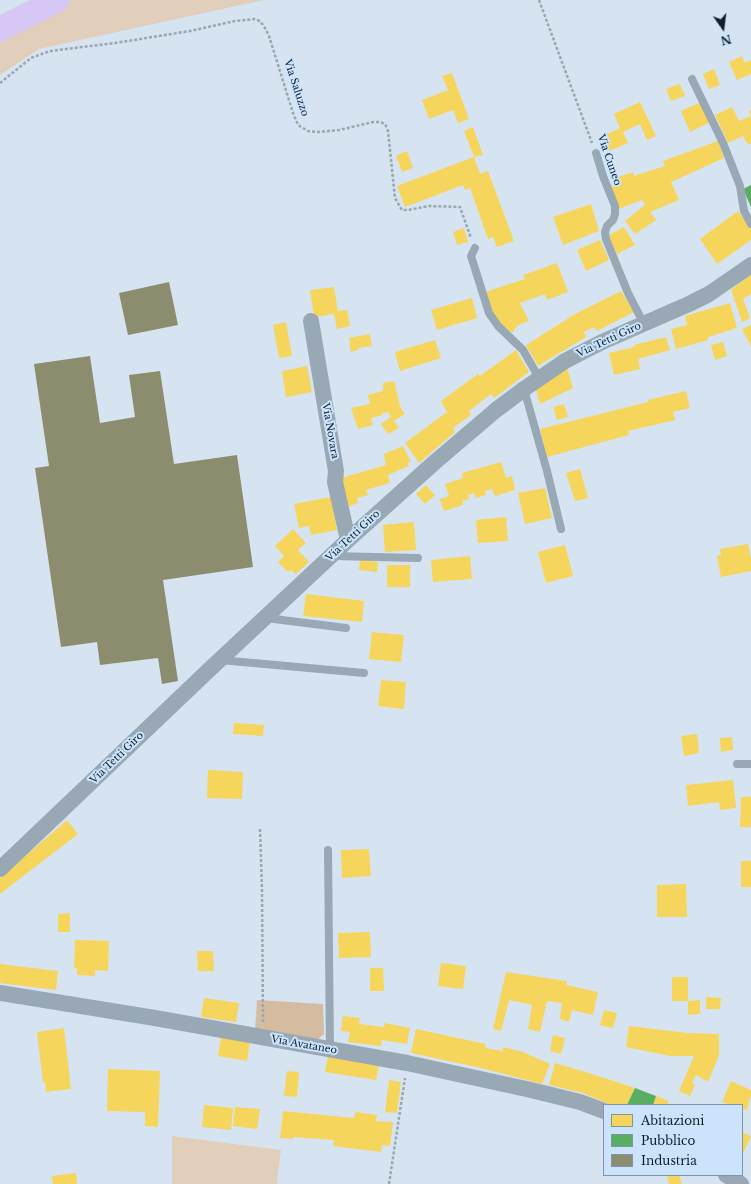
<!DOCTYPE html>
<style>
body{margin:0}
#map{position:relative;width:751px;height:1184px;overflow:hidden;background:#d6e4f1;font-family:"Libre Baskerville",serif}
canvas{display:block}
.legend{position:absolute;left:603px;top:1104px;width:140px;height:72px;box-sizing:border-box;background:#cbe4fc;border:1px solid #8095aa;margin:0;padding:5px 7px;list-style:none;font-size:12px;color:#101f2e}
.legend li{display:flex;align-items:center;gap:8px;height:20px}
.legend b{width:20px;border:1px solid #8095aa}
.north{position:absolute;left:703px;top:8px;width:40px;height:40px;-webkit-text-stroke:3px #cbe4fc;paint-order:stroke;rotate:166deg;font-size:11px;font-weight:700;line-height:16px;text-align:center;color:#101f2e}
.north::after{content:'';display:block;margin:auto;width:14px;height:18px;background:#101f2e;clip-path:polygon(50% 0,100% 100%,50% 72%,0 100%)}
</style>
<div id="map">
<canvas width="751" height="1184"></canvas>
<ul class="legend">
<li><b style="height:11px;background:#f6d55c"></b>Abitazioni</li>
<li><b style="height:11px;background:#5aae61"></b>Pubblico</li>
<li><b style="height:11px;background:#8c8c6e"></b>Industria</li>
</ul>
<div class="north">N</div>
</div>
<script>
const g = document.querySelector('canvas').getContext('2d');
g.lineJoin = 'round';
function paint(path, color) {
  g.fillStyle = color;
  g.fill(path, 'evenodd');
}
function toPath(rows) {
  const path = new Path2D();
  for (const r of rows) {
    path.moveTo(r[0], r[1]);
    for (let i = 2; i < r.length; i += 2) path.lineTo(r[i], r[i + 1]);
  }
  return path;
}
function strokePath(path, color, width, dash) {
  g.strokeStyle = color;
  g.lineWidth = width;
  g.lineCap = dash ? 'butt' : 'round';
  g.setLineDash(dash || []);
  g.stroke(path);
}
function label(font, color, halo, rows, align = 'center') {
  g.font = font + ' "Libre Baskerville",serif';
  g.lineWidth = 4;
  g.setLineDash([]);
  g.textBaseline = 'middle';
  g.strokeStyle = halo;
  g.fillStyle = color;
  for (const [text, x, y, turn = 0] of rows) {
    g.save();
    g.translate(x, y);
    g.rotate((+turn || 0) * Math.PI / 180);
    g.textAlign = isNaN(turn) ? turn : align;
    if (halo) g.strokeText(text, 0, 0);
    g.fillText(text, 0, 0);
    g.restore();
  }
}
const green = toPath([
 [70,0,264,0,39,49,0,75,0,41,53,8],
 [172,1136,281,1150,277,1184,172,1184]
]);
const forest = toPath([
 [257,1000,323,1004,324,1034,316,1041,255,1032]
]);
const homes = toPath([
 [742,56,745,63,751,60,751,74,737,80,729,62],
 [714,69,720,85,709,89,703,74],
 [452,73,469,119,458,123,453,110,429,119,422,100,448,90,442,76],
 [680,84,685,96,671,101,666,89],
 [640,102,656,136,647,140,640,124,623,132,628,143,609,151,603,136,620,128,614,114],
 [701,102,711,122,690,132,681,111],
 [732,107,739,121,751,116,749,111,751,110,751,143,748,145,743,136,728,143,715,115],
 [473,127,483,155,474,157,464,131],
 [718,141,724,158,671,182,679,200,650,212,656,220,635,234,625,221,645,205,642,200,619,209,611,187,620,184,618,177,633,172,634,176,665,166,663,161],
 [407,151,413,168,402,172,396,156],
 [474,157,480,174,488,171,514,241,497,247,493,237,488,239,470,188,465,190,463,185,405,207,397,186],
 [591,204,599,231,563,245,553,217],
 [738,211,751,229,751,240,717,264,700,239],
 [624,227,635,245,617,254,608,236],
 [464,228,468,242,457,245,453,232],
 [600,240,609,260,586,271,577,250],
 [557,263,568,292,547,300,545,294,520,303,529,321,518,325,512,333,495,319,485,292,525,279,523,275],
 [751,274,751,294,743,299,750,318,742,322,731,290],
 [334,287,338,311,347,310,350,326,337,329,334,314,314,317,310,290],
 [621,291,634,312,597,331,594,327,584,332,586,337,538,366,526,345,575,314],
 [472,298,477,318,437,330,431,310],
 [730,303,737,328,708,337,708,340,676,349,671,329,687,325,685,316],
 [286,322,292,356,279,358,273,325],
 [751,325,751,346,742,329],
 [370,334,372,346,358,348,358,350,351,352,349,338],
 [666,337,670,350,638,359,640,369,614,375,609,353,635,347,634,345],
 [435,340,441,358,400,371,395,352],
 [723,342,727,356,715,360,711,345],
 [516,350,529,372,494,398,491,394,469,411,471,415,453,428,455,432,419,463,405,443,447,412,441,401,478,374,480,376],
 [307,366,312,392,286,397,282,371],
 [567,367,573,388,540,404,536,390],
 [394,381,400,406,405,414,394,421,399,428,388,434,381,424,391,417,388,412,383,413,383,415,371,418,373,425,358,429,351,408,370,404,368,395,383,391,383,383],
 [686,391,690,408,673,412,675,420,628,431,629,435,547,457,540,429,648,402,648,400],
 [564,404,568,417,557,420,553,407],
 [403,446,411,462,407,463,409,466,388,475,390,483,366,490,368,495,357,498,358,503,347,507,338,479,386,465,384,454],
 [501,462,506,478,512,476,515,490,495,496,492,489,485,491,486,495,476,498,474,493,468,495,469,499,462,501,463,505,444,511,440,499,449,496,445,484,463,478,462,473],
 [580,469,588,498,575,501,566,473],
 [426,485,435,495,425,504,416,494],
 [545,488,552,518,525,524,518,493],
 [331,497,337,530,311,535,309,526,299,528,294,504],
 [506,517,508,541,478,543,476,520],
 [414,522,416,550,385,552,383,525],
 [293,529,306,543,298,550,309,562,296,574,291,570,288,572,278,562,284,556,275,546],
 [748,544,751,560,751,571,721,577,717,556,721,555,720,549],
 [565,545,573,576,546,583,538,552],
 [470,556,472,579,433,582,431,560],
 [360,560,378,562,377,572,359,570],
 [387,565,410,565,410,587,387,587],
 [306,594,364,601,362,622,303,616],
 [372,632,404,635,401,662,369,659],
 [381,680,406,682,404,709,378,706],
 [234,723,264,725,263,736,233,734],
 [697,734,699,753,684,756,681,736],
 [732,737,733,750,721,752,720,738],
 [208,770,243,772,242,799,207,798],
 [733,780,736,808,720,810,719,802,688,806,686,785],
 [741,797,751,797,751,827,740,827],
 [67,820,78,834,0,894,0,878],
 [369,849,371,876,342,878,341,850],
 [741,861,751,861,751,887,741,887],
 [686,884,687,917,657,917,657,885],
 [70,913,70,932,58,932,58,914],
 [370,932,371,957,339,958,338,933],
 [75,940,109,941,108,971,95,970,95,976,77,975,77,968,74,968],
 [197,951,213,951,214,971,198,971],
 [441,963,466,966,463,989,438,986],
 [0,964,58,971,56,990,0,983],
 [370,968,383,968,384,991,370,991],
 [506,972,567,981,566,985,598,992,593,1015,572,1010,569,1022,560,1019,562,1003,547,1001,540,1032,528,1029,532,1005,509,1000,501,1031,493,1029],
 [672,977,688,977,688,1001,672,1001],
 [706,997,721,998,720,1009,706,1009],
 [204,998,239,1003,236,1022,201,1017],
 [700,1000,700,1014,688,1015,688,1001],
 [604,1010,617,1013,613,1028,600,1025],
 [343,1016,360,1018,359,1024,384,1027,385,1023,410,1028,407,1044,382,1040,381,1046,348,1042,350,1032,341,1031],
 [629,1026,688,1033,719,1034,719,1055,708,1082,696,1075,692,1083,695,1085,690,1096,679,1091,694,1056,670,1056,626,1047],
 [64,1028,71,1089,46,1092,45,1082,43,1082,37,1032],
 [416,1029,486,1044,485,1048,503,1051,503,1047,523,1052,550,1064,542,1084,481,1068,411,1053],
 [553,1035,565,1038,561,1054,550,1051],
 [221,1037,250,1042,247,1061,218,1056],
 [328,1056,379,1065,376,1080,325,1072],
 [555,1063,589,1073,635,1088,627,1105,611,1105,583,1093,549,1085],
 [108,1069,160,1071,158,1127,145,1126,145,1112,107,1111],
 [287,1071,299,1072,297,1097,284,1096],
 [389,1080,401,1082,397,1113,385,1112],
 [731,1081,751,1090,751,1095,747,1110,742,1109,742,1105,731,1105,722,1102],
 [656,1096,669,1101,667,1105,653,1105],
 [204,1105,233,1108,231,1130,202,1127],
 [235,1107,260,1109,257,1129,233,1126],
 [283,1111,354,1118,355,1112,377,1115,376,1121,393,1122,390,1146,382,1145,381,1152,333,1146,334,1140,293,1137,293,1139,280,1138],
 [742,1132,751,1136,742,1156],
 [76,1173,77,1184,53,1184,52,1176],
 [667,1175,679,1175,682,1184,669,1184]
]);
const public = toPath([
 [751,185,751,207,743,189],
 [635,1088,656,1096,653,1105,627,1105]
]);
const industry = toPath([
 [169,282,178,325,128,335,119,293],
 [90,356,100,423,135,417,129,375,160,371,174,464,237,455,253,567,163,580,178,681,162,684,158,658,100,665,97,642,61,647,35,468,49,466,34,364]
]);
const river = toPath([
 [0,29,57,0]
]);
const path = toPath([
 [539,0,592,143],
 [0,83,31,58,50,51,115,43,190,31,235,21,254,19,260,21,265,28,269,36,293,113,298,125,308,131,318,132,339,130,373,122,380,122,385,124,388,131,395,198,400,207,402,210,408,210,429,206,460,207,471,238],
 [260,829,262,889,263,1023],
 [389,1184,405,1078]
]);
const service = toPath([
 [692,79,723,143,740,186,744,211,751,224],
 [596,153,603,176,615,206,615,214,613,220,607,226,605,232,606,239,628,293,644,324],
 [475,248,471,256,489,313,498,326,523,350,539,378],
 [524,389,547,471,561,529],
 [333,556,418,558],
 [266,618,346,628],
 [220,660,364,673],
 [737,764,751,764],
 [328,850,330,1050]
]);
const minor = toPath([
 [311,321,336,471,335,482,348,540],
 [0,869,210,669,348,540,435,462,496,410,524,389,565,361,602,342,689,304,709,294,751,265],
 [0,993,155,1018,407,1063,531,1090,580,1102,604,1111],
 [726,1175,741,1184]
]);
const streetNames = [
 ["Via Saluzzo",296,88,72],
 ["Via Cuneo",609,160,71],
 ["Via Tetti Giro",609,340,-25],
 ["Via Novara",330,431,80],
 ["Via Tetti Giro",353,536,-43],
 ["Via Tetti Giro",117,758,-44],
 ["Via Avataneo",304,1045,10]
];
paint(green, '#e2cfbb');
paint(forest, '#d5bca0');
paint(homes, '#f6d55c');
paint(public, '#5aae61');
paint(industry, '#8c8c6e');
strokePath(river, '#d7c7f4', 25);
strokePath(path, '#9aa6b1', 2.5, [3, 2]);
strokePath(service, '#99a8b5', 8);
strokePath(minor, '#99a8b5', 16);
label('10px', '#101f2e', '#cbe4fc', streetNames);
</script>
